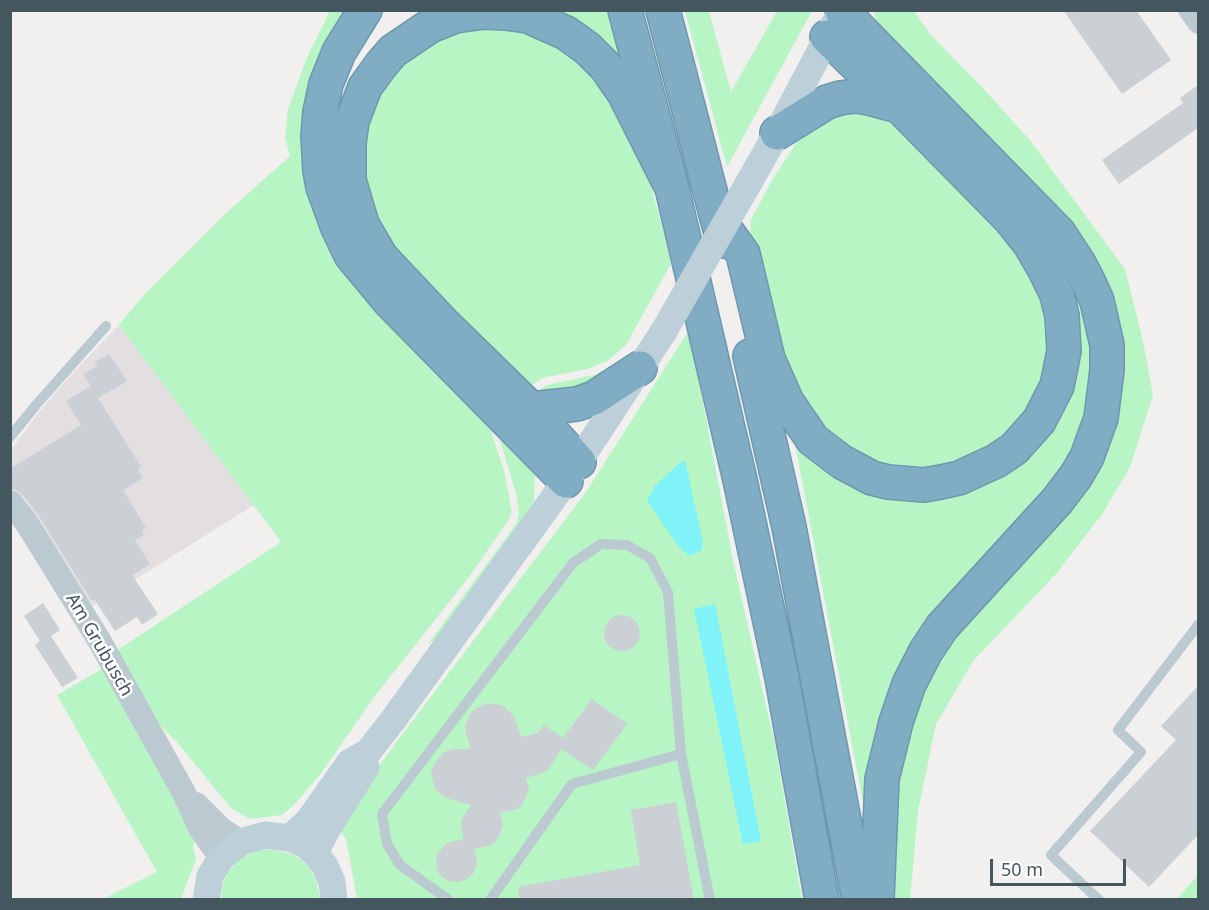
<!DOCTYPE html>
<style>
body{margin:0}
#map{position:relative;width:1209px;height:910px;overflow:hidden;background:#f2efef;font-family:"Noto Sans",sans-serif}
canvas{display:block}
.frame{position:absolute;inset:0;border:12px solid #44575f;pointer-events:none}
.scale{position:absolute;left:990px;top:859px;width:136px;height:27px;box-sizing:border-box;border:3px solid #44575f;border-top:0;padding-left:8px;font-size:18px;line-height:21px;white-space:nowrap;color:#44575f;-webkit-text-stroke:4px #fff;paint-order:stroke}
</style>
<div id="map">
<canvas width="1209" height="910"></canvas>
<div class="frame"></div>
<div class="scale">50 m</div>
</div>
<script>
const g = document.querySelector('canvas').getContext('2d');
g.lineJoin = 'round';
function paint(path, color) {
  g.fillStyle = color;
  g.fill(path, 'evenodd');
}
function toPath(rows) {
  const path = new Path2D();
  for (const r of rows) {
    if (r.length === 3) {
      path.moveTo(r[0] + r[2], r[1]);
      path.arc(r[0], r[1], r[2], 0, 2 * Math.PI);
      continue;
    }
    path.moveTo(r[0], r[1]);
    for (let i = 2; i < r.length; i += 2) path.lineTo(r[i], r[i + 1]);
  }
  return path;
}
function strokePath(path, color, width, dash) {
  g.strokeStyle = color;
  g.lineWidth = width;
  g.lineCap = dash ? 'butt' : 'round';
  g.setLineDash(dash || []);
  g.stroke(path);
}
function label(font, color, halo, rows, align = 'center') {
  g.font = font + ' "Noto Sans",sans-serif';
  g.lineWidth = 5;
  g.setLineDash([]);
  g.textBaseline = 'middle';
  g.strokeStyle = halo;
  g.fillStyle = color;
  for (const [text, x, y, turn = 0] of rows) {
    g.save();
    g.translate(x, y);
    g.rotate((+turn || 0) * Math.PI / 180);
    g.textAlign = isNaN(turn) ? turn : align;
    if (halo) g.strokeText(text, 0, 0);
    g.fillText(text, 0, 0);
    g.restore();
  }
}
const education = toPath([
 [119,325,254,505,91,607,11,483,11,450,39,412,68,378]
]);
const green = toPath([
 [330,11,351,11,307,96,489,426,504,470,512,512,508,521,472,573,375,696,322,772,294,805,282,815,250,819,231,808,176,741,153,718,116,651,281,542,119,325,142,297,224,215,290,156,285,138,288,109,308,55],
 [531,11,609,11,626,77],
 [685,11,709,11,731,92,777,11,812,11,727,167],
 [874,11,914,11,930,34,981,86,1029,139,1125,269,1143,341,1153,395,1130,467,1103,513,1056,574,974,660,936,724,918,811,910,900,893,899,894,801,909,729,932,675,953,637,1084,492,1108,441,1116,330,877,26],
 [507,23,594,63,639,143,672,262,626,345,607,361,588,369,542,378,527,389,386,240,361,185,369,100,406,53,464,26],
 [838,107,893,112,1034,264,1054,348,1028,425,967,466,884,472,819,435,785,369,752,244,750,222,772,180,797,142,809,129],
 [1051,237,1099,343,1083,453,955,599,869,834,791,423,892,490,1055,421],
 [689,330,734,565,774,740,802,899,357,899,346,839,338,828,361,790,401,736,586,492],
 [632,355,600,387,534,395,546,385,594,375,608,368,626,356],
 [498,433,535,471,534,500,526,518,441,637,428,644,516,524,519,513,516,494],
 [107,666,196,838,193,847,196,859,181,899,103,899,157,872,57,695],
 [269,849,292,854,302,860,310,869,316,879,320,899,221,900,223,883,228,872,236,863,245,856,257,851],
 [1198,875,1198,899,1177,899]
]);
const water = toPath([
 [685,460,703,543,701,551,690,556,680,548,647,501,654,487,676,466],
 [715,604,761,841,743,844,694,609]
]);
const building = toPath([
 [1063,10,1136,10,1171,60,1122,94],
 [1198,85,1198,128,1119,184,1102,160,1183,103,1180,98],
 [109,354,127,381,98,398,141,467,138,470,143,478,123,490,146,528,142,531,144,535,135,540,150,564,132,575,158,614,142,625,137,617,115,631,94,599,92,601,37,513,21,493,10,488,10,469,81,425,66,401,91,386,83,374,97,366,95,362],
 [43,603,60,630,51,636,78,678,62,687,35,645,40,641,24,616],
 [622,633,18],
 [1198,686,1198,835,1149,887,1090,831,1176,740,1161,726],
 [592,699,627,724,593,770,561,749,549,769,543,773,526,778,529,789,523,804,517,809,500,813,503,825,497,840,491,845,474,849,477,860,476,868,472,875,465,880,457,882,449,881,442,877,437,871,436,855,447,843,464,839,461,827,462,819,471,805,446,798,439,793,434,787,431,771,439,757,445,752,453,749,471,749,466,733,465,725,472,711,487,703,502,705,514,716,521,737,538,733,544,725,563,738],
 [676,802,694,900,520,900,518,887,640,865,631,810]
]);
const service = toPath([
 [10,437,36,405,106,326],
 [449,900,400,865,387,844,382,814,573,563,601,544,627,545,650,558,668,592,681,754,710,900],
 [490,900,572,784,681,754],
 [1099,900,1051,855,1141,752,1118,730,1198,625]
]);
const minor = toPath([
 [1188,10,1198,24]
]);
const tertiary = toPath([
 [10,502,26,522,99,640,183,791,200,828,221,858],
 [196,804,221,829,241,842]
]);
const secondary = toPath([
 [748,184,777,133,837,19],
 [290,838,309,820,350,762,368,752,393,720,566,481,664,331],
 [315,853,326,831,366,767],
 [206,900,210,876,221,858,241,842,265,835,290,838,304,844,315,853,325,866,332,882,334,900]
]);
const motorway = toPath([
 [365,10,339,52,326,84,320,112,318,136,320,171,323,187,338,228,351,255,390,302,566,481],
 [625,10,672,188,740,480,782,678,822,900],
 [663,10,723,241],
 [842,11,1059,233,1078,262,1088,281,1097,301,1107,345,1107,370,1101,418,1087,457,1076,476,1057,501,942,627,926,651,909,684,896,722,882,779,877,900],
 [777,133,827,102,840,98,855,96,869,98,899,106],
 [718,219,743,254,768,359,787,402,813,440,842,462,872,478,888,482,924,485,941,482,959,478,996,461,1014,449,1039,421,1057,386,1064,351,1062,316,1057,295,1045,270,1030,244,1011,220,899,106,827,37],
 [750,356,789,527,859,900],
 [640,368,594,398,577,404,531,409,445,325,381,257,371,240,362,224,349,180,349,143,352,121,365,87,381,65,393,51,430,26,455,16,484,12,505,13,528,16,566,33,587,48,606,67,624,93,672,188],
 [531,409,579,462]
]);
const secondaryBridge = toPath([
 [664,331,748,184]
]);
const streetNames = [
 ["Am Grubusch",99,645,60]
];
paint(education, '#e3dfe1');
paint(green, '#b8f5c4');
paint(water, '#7ff3f7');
paint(building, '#cad0d4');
strokePath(motorway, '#6c98b0', 36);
strokePath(service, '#bbcad0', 10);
strokePath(minor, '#bbcad0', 20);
strokePath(tertiary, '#bbcad0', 24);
strokePath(secondary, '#bdcfd8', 27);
strokePath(motorway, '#80adc4', 33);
strokePath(secondaryBridge, '#bdcfd8', 27);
label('18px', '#44575f', '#fff', streetNames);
</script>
